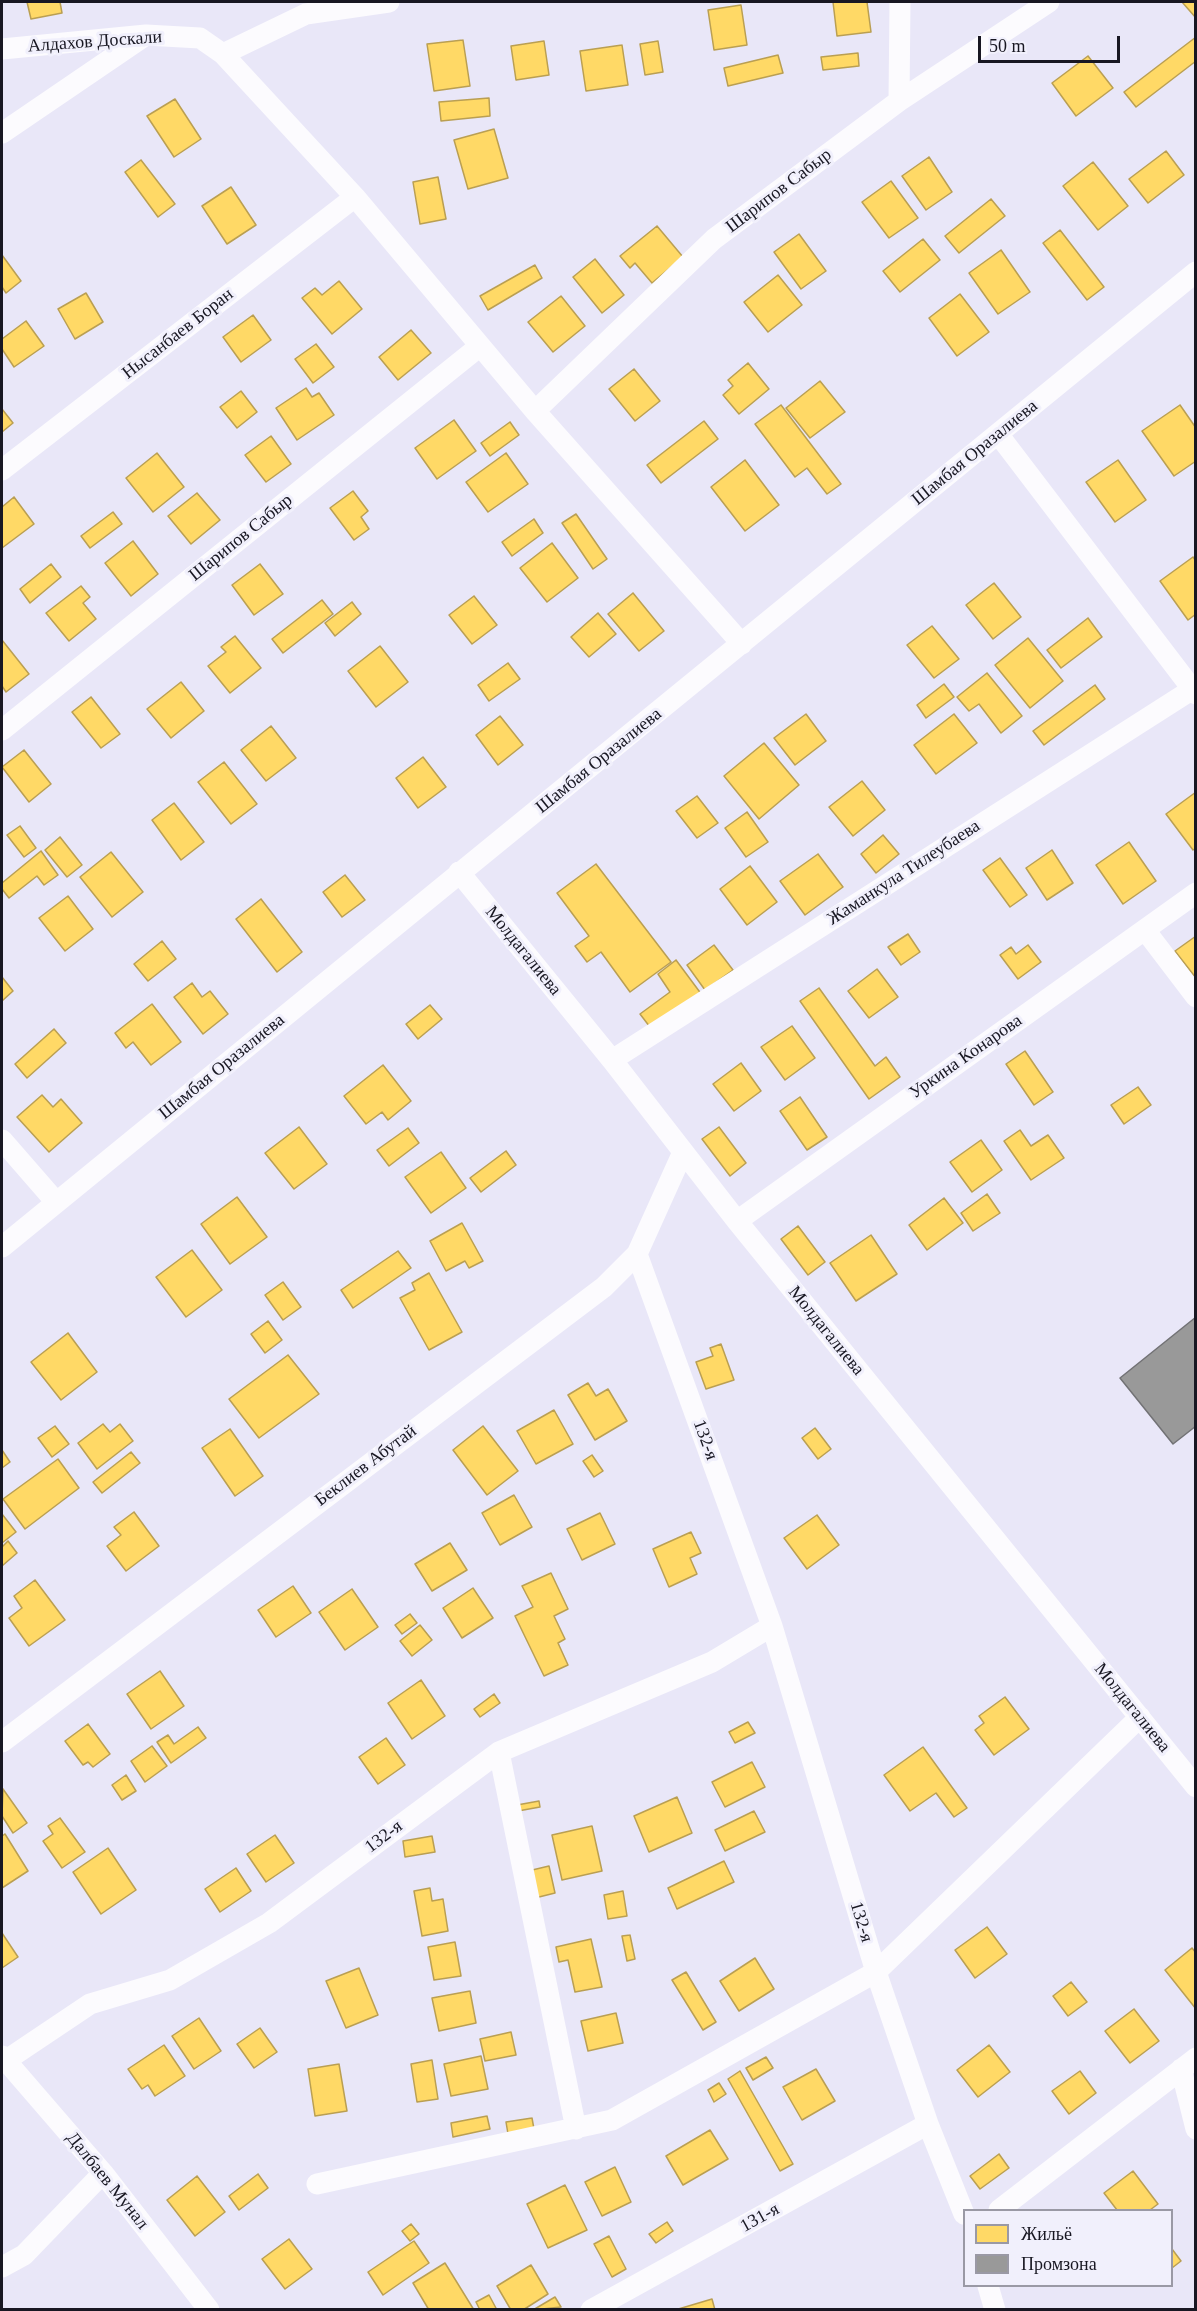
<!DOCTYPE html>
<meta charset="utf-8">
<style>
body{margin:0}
#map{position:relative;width:1197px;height:2311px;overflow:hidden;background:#e9e7f8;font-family:"Times New Roman",serif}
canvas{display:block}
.frame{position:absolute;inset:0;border:3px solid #181722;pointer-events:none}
.legend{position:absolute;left:963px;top:2209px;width:210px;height:78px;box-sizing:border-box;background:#f1f0fc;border:2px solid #9a99a5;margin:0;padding:8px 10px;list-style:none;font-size:18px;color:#181722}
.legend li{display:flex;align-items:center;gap:12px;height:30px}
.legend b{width:30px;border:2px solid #9a99a5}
.scale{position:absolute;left:978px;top:36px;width:142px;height:27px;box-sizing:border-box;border:3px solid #181722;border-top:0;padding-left:8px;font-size:18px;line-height:21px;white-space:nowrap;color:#181722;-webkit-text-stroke:4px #f1f0fc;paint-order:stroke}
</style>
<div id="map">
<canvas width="1197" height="2311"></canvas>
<div class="frame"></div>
<ul class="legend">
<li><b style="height:16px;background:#ffd966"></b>Жильё</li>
<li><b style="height:16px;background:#999"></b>Промзона</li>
</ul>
<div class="scale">50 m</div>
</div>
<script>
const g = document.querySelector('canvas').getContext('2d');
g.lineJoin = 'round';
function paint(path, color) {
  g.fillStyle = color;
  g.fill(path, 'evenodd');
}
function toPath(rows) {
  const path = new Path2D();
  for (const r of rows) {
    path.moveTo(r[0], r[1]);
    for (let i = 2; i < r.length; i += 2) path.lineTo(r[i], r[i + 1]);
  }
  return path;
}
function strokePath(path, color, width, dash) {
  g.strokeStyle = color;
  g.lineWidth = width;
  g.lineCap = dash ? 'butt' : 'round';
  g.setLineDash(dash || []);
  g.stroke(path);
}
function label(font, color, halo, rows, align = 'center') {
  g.font = font + ' "Times New Roman",serif';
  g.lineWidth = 6;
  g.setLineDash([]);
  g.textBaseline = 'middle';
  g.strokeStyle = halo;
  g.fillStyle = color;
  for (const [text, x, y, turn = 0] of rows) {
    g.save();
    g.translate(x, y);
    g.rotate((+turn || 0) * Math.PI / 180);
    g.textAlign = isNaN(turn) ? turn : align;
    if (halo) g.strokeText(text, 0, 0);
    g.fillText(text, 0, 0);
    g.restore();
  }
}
const homes = toPath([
 [27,2,60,2,62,13,31,19,27,2],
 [833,2,867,2,871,32,837,36,833,2],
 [1182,2,1196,2,1196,18,1182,2],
 [741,5,747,45,714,50,708,10,741,5],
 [1196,37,1196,61,1136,107,1124,92,1196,37],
 [463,40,470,86,434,91,427,44,463,40],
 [544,41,549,75,516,80,511,46,544,41],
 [658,41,663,72,645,75,640,44,658,41],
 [622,45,628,85,586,91,580,51,622,45],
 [858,53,859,66,823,70,821,57,858,53],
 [778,55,783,73,728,86,724,68,778,55],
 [1088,56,1113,88,1076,116,1052,83,1088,56],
 [489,98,490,116,441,121,439,102,489,98],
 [175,99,201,139,174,157,147,116,175,99],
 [494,129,508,178,468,189,454,140,494,129],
 [1166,151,1184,175,1148,203,1129,179,1166,151],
 [929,157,952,192,926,210,902,176,929,157],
 [141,160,175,204,158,217,125,172,141,160],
 [1093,162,1128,206,1098,230,1063,186,1093,162],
 [438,177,446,219,420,224,413,182,438,177],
 [891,181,918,218,889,238,862,202,891,181],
 [231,187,256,225,227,244,202,206,231,187],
 [991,199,1005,216,959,253,945,236,991,199],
 [657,226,683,257,652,283,635,263,630,268,620,256,657,226],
 [1060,230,1104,287,1087,300,1043,243,1060,230],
 [799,234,826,271,801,289,774,252,799,234],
 [923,239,940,260,900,292,883,271,923,239],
 [1001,250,1030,292,998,314,969,273,1001,250],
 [2,255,21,281,6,293,2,287,2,255],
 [595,259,624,295,602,313,573,277,595,259],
 [535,265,542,278,488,310,480,296,535,265],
 [778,275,802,305,768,332,744,302,778,275],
 [339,281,362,309,332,334,302,298,315,288,322,295,339,281],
 [86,293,103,322,75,339,58,309,86,293],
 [960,294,989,332,957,356,929,318,960,294],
 [561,296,585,326,553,352,528,322,561,296],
 [253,315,271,340,241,362,223,337,253,315],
 [26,321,44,346,14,367,2,349,2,339,26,321],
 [411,330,431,353,398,380,379,357,411,330],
 [316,344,334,367,313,383,295,359,316,344],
 [748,363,769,389,739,414,723,395,733,386,728,380,748,363],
 [634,369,660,401,635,421,609,389,634,369],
 [820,381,845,412,810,438,786,408,820,381],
 [306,388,312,397,319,393,334,415,297,440,276,408,306,388],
 [241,391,257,412,237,428,220,407,241,391],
 [781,405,841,484,827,494,807,468,795,477,755,424,781,405],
 [1180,405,1196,428,1196,461,1174,476,1142,431,1180,405],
 [2,409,13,423,2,432,2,409],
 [454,420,476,451,437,479,415,448,454,420],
 [704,421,718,439,661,483,647,465,704,421],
 [510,422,519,435,490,456,481,443,510,422],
 [271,436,291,464,266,482,245,455,271,436],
 [157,453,184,487,153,512,126,478,157,453],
 [506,453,528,484,488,512,466,482,506,453],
 [745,460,779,505,745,531,711,487,745,460],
 [1118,460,1146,500,1115,522,1086,482,1118,460],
 [353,491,368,511,361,517,369,529,354,540,330,508,353,491],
 [197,493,220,520,191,544,168,516,197,493],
 [14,497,34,524,2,548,2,507,14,497],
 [113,512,122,524,90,548,81,536,113,512],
 [576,514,607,559,593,569,562,523,576,514],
 [534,519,543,533,512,556,502,542,534,519],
 [133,541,158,574,131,596,105,563,133,541],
 [552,543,578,578,547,602,520,568,552,543],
 [1193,557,1196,561,1196,614,1188,620,1160,581,1193,557],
 [51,564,61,577,30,603,20,589,51,564],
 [260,564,283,594,254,615,232,585,260,564],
 [994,583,1021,617,993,639,966,605,994,583],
 [81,586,90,597,83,603,96,619,69,641,46,613,81,586],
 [633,593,664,631,639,651,608,614,633,593],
 [474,596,497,625,472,644,449,615,474,596],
 [322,600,333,614,283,653,272,639,322,600],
 [352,602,361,614,335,636,325,623,352,602],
 [598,613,616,634,589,657,571,637,598,613],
 [1088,618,1102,637,1061,668,1047,650,1088,618],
 [932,626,959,659,934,678,907,645,932,626],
 [235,636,261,668,230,693,208,666,226,652,221,647,235,636],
 [1028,638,1063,681,1030,708,995,665,1028,638],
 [2,640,29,674,6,692,2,686,2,640],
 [380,646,408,682,376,707,348,671,380,646],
 [508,663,520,679,489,701,478,685,508,663],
 [987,673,1022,716,1001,733,979,704,969,711,957,697,987,673],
 [181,682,204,711,171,738,147,709,181,682],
 [944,684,954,697,926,718,917,705,944,684],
 [1095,685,1105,699,1044,745,1033,731,1095,685],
 [91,697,120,734,101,748,72,712,91,697],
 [806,714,826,741,795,765,774,738,806,714],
 [954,714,977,743,936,774,914,745,954,714],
 [500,716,523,745,498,765,476,735,500,716],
 [271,726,296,758,266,781,241,750,271,726],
 [764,743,799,785,759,819,724,776,764,743],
 [24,750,51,784,29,802,2,767,24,750],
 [423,757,446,787,418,808,396,778,423,757],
 [224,762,257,804,231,824,198,782,224,762],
 [862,781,885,810,853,836,829,807,862,781],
 [1196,792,1196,848,1193,850,1166,814,1196,792],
 [697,796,718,823,697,838,676,811,697,796],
 [174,803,204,842,181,860,152,820,174,803],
 [747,812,768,842,746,857,725,828,747,812],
 [20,826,36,848,24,857,7,835,20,826],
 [883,835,899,854,876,873,861,854,883,835],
 [60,837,82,865,67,877,45,850,60,837],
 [1129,842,1156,881,1123,904,1096,865,1129,842],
 [1052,850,1073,883,1047,900,1026,868,1052,850],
 [41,851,58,875,44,885,37,876,9,898,2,889,2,883,41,851],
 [111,852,143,892,112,917,80,877,111,852],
 [818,854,843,887,805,915,780,881,818,854],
 [1000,858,1027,895,1010,907,983,870,1000,858],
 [596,864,671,962,630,992,601,952,587,962,575,946,589,936,557,893,596,864],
 [750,866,777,902,747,925,720,889,750,866],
 [345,875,365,900,342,917,323,892,345,875],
 [68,896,93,929,65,951,39,918,68,896],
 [261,899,302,952,277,972,236,919,261,899],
 [908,934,920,952,901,965,888,947,908,934],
 [1196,936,1196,978,1175,951,1196,936],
 [162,941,176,959,148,981,134,964,162,941],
 [714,945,733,970,705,990,687,965,714,945],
 [1028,945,1041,962,1018,979,1000,955,1011,947,1016,954,1028,945],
 [676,960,702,995,653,1031,640,1014,670,992,658,974,676,960],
 [877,969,898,997,869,1018,848,991,877,969],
 [2,977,13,991,2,1001,2,977],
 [192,983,202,997,210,991,228,1014,203,1034,174,997,192,983],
 [819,988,875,1066,886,1057,900,1077,869,1099,800,1001,819,988],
 [152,1004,181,1042,151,1065,133,1042,126,1048,115,1033,152,1004],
 [430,1005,442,1019,418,1039,406,1024,430,1005],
 [792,1026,815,1058,785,1080,761,1047,792,1026],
 [54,1029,66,1043,27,1078,15,1064,54,1029],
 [1025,1051,1053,1092,1034,1105,1006,1064,1025,1051],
 [741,1063,761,1091,734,1111,713,1084,741,1063],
 [383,1065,411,1101,388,1120,382,1112,366,1124,344,1096,383,1065],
 [1138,1087,1151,1105,1124,1124,1111,1105,1138,1087],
 [42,1095,53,1107,61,1099,82,1123,49,1152,17,1117,42,1095],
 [800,1097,827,1137,807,1150,780,1111,800,1097],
 [299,1127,327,1164,294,1189,265,1153,299,1127],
 [719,1127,746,1163,730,1176,702,1139,719,1127],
 [408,1128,419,1143,389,1166,377,1150,408,1128],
 [1020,1130,1031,1146,1048,1135,1064,1158,1031,1180,1004,1141,1020,1130],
 [981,1140,1002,1170,972,1192,950,1162,981,1140],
 [506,1151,516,1165,481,1192,470,1178,506,1151],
 [441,1152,466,1188,431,1213,405,1177,441,1152],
 [987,1194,1000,1213,973,1231,961,1213,987,1194],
 [237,1197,267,1237,230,1264,201,1224,237,1197],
 [944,1198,963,1223,927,1250,909,1225,944,1198],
 [462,1223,483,1261,469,1268,465,1261,446,1271,430,1241,462,1223],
 [798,1226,825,1262,808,1275,781,1239,798,1226],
 [871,1235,897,1274,856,1301,830,1263,871,1235],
 [192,1250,222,1290,186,1317,156,1277,192,1250],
 [398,1251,411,1268,353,1308,341,1290,398,1251],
 [429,1273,462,1332,429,1350,400,1298,415,1290,412,1283,429,1273],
 [283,1282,301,1307,283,1320,265,1295,283,1282],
 [268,1321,282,1340,265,1353,251,1334,268,1321],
 [68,1333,97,1372,61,1400,31,1362,68,1333],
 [721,1344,734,1380,706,1389,696,1362,713,1356,710,1348,721,1344],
 [288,1355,319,1394,259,1438,229,1399,288,1355],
 [588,1383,596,1396,608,1389,627,1421,595,1440,568,1395,588,1383],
 [554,1410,573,1444,536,1464,517,1431,554,1410],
 [103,1424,110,1432,120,1424,133,1441,97,1469,78,1443,103,1424],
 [55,1426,69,1444,52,1457,38,1438,55,1426],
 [483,1426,518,1471,487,1495,453,1450,483,1426],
 [815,1428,831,1449,818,1459,802,1438,815,1428],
 [230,1429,263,1476,235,1496,202,1448,230,1429],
 [2,1450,10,1462,2,1468,2,1450],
 [131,1452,140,1463,102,1493,93,1482,131,1452],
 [592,1455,603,1471,594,1477,583,1461,592,1455],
 [58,1459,79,1488,25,1529,3,1499,58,1459],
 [514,1495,532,1527,500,1545,482,1513,514,1495],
 [134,1512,159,1546,126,1571,107,1546,121,1535,114,1527,134,1512],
 [600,1513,615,1544,582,1560,567,1529,600,1513],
 [2,1514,16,1532,2,1543,2,1514],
 [817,1515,839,1545,807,1569,784,1538,817,1515],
 [691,1532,701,1553,690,1558,697,1574,669,1587,653,1549,691,1532],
 [8,1541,17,1553,2,1566,2,1547,8,1541],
 [450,1543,467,1570,432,1591,415,1564,450,1543],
 [551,1573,568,1609,554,1616,565,1639,558,1643,568,1665,544,1676,515,1616,533,1607,522,1586,551,1573],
 [35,1580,65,1620,29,1646,9,1618,22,1608,14,1596,35,1580],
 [293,1586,311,1613,276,1637,258,1610,293,1586],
 [473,1588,493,1618,462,1638,443,1608,473,1588],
 [352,1589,378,1627,345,1650,319,1612,352,1589],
 [410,1614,417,1623,402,1634,395,1625,410,1614],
 [420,1625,432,1640,412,1656,400,1641,420,1625],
 [160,1671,184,1706,151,1729,127,1694,160,1671],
 [421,1680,445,1716,412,1739,388,1703,421,1680],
 [494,1694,500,1703,480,1717,474,1709,494,1694],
 [1005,1697,1029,1729,994,1755,975,1730,984,1723,979,1716,1005,1697],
 [748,1722,755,1733,735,1743,729,1732,748,1722],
 [88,1724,110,1754,93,1767,88,1762,83,1765,65,1741,88,1724],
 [198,1727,206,1738,171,1763,157,1742,168,1735,174,1744,198,1727],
 [386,1738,405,1765,378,1784,359,1757,386,1738],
 [152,1746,167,1766,145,1782,131,1761,152,1746],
 [923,1747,967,1808,954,1817,936,1793,910,1811,884,1775,923,1747],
 [752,1762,765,1787,725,1807,712,1782,752,1762],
 [126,1775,136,1791,122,1800,112,1785,126,1775],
 [3,1789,27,1823,13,1833,2,1816,3,1789],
 [677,1797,692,1833,649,1852,634,1816,677,1797],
 [539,1801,540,1807,518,1811,517,1805,539,1801],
 [754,1811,765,1832,725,1851,715,1830,754,1811],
 [60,1818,85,1852,62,1868,43,1841,53,1834,48,1826,60,1818],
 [592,1826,602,1871,562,1880,552,1835,592,1826],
 [5,1834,28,1871,2,1888,2,1836,5,1834],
 [275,1835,294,1863,266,1882,247,1854,275,1835],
 [432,1836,435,1852,405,1857,403,1841,432,1836],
 [108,1848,136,1890,101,1914,73,1872,108,1848],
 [724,1861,734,1882,677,1909,668,1888,724,1861],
 [549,1866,555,1893,535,1898,528,1871,549,1866],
 [236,1868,251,1891,220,1912,205,1889,236,1868],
 [430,1888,432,1901,443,1899,448,1931,422,1936,414,1891,430,1888],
 [623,1891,627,1916,608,1919,604,1895,623,1891],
 [987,1927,1007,1954,975,1978,955,1950,987,1927],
 [2,1933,18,1957,2,1968,2,1933],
 [630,1935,635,1959,627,1961,622,1936,630,1935],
 [591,1939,602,1987,575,1992,568,1960,559,1962,556,1947,591,1939],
 [455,1942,461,1976,434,1980,428,1947,455,1942],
 [1192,1948,1196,1953,1196,2009,1165,1970,1192,1948],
 [755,1958,774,1989,739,2011,720,1981,755,1958],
 [359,1968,378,2015,346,2028,326,1981,359,1968],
 [686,1972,716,2022,703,2030,672,1980,686,1972],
 [1071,1982,1087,2002,1068,2016,1053,1996,1071,1982],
 [470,1991,476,2023,439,2031,432,1998,470,1991],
 [1134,2009,1159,2041,1130,2063,1105,2031,1134,2009],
 [616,2013,623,2043,588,2051,581,2021,616,2013],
 [199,2018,221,2051,194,2069,172,2036,199,2018],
 [260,2028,277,2052,254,2068,237,2044,260,2028],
 [511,2032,516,2055,485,2061,480,2039,511,2032],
 [164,2045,185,2076,155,2096,148,2085,142,2089,128,2069,164,2045],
 [989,2045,1010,2072,978,2097,957,2070,989,2045],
 [481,2056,488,2089,451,2096,444,2064,481,2056],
 [766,2057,773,2068,753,2080,746,2068,766,2057],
 [432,2060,438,2099,417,2102,411,2064,432,2060],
 [339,2064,347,2111,315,2116,308,2069,339,2064],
 [816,2069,835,2101,802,2120,783,2087,816,2069],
 [740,2071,793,2164,780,2171,728,2079,740,2071],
 [1080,2071,1096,2093,1069,2114,1052,2091,1080,2071],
 [719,2083,726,2094,714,2102,708,2090,719,2083],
 [487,2116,490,2129,453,2137,451,2123,487,2116],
 [532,2118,534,2129,508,2134,506,2122,532,2118],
 [710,2130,728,2159,683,2185,666,2156,710,2130],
 [999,2154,1009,2168,980,2189,970,2176,999,2154],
 [615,2167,631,2202,602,2216,585,2182,615,2167],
 [1133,2171,1158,2204,1150,2210,1117,2210,1104,2193,1133,2171],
 [258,2174,268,2188,239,2210,229,2196,258,2174],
 [197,2176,225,2212,195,2236,167,2200,197,2176],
 [565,2185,587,2230,548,2248,527,2204,565,2185],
 [667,2222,673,2231,656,2243,649,2234,667,2222],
 [411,2224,419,2234,410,2241,402,2231,411,2224],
 [609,2236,626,2269,612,2277,594,2244,609,2236],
 [289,2239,312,2269,285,2289,262,2259,289,2239],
 [414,2241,429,2263,383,2295,368,2272,414,2241],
 [1172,2249,1181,2261,1172,2268,1172,2249],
 [445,2263,474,2310,429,2310,413,2283,445,2263],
 [531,2265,548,2294,523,2310,511,2310,497,2286,531,2265],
 [489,2295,497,2310,480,2310,476,2302,489,2295],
 [555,2297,561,2307,533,2310,555,2297],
 [712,2299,715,2310,675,2310,712,2299]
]);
const industry = toPath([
 [1196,1317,1196,1426,1173,1444,1120,1378,1196,1317]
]);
const street = toPath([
 [2,49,146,35,200,38,223,54,306,14,389,2],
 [223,54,355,197,535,411,742,644],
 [899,101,900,2],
 [2,133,143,37],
 [535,411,714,239,899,101,1049,2],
 [998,434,1196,694],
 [2,470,355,197],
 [2,730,480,346],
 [459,872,612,1060,737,1221,1196,1787],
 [1145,930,1196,997],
 [612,1060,1196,687],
 [2,1140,56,1202],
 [737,1221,1196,893],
 [2,1247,1196,272],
 [637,1254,772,1626,876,1972,928,2124,964,2214],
 [2,1742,604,1287,637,1254,683,1152],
 [499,1752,576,2129],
 [2,2056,103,2173,209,2310],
 [2,2063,90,2004,170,1980,269,1923,499,1752,712,1662,772,1626],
 [1181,2069,1196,2129],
 [317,2184,612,2120,876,1972,1140,1717],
 [999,2210,1196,2058],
 [2,2267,24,2255,103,2173],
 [988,2286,995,2310],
 [591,2310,928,2124]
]);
const streetNames = [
 ["Алдахов Доскали",95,42,-4],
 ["Шарипов Сабыр",779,191,-37],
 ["Нысанбаев Боран",178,334,-38],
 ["Шамбая Оразалиева",975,453,-39],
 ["Шарипов Сабыр",241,538,-39],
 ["Шамбая Оразалиева",599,761,-39],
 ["Жаманкула Тилеубаева",904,873,-33],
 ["Молдагалиева",523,951,51],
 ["Уркина Конарова",966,1057,-35],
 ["Шамбая Оразалиева",222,1067,-39],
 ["Молдагалиева",826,1331,51],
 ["132-я",705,1440,70],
 ["Беклиев Абутай",366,1466,-37],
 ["Молдагалиева",1132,1708,51],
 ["132-я",384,1837,-37],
 ["132-я",861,1922,73],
 ["Далбаев Мунал",107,2181,51],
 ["131-я",760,2218,-29]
];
paint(homes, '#ffd966');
strokePath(homes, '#ba9f52', 1.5);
paint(industry, '#999');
strokePath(industry, '#727275', 1.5);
strokePath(street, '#fcfbfe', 21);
label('18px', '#181722', '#f1f0fc', streetNames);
</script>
